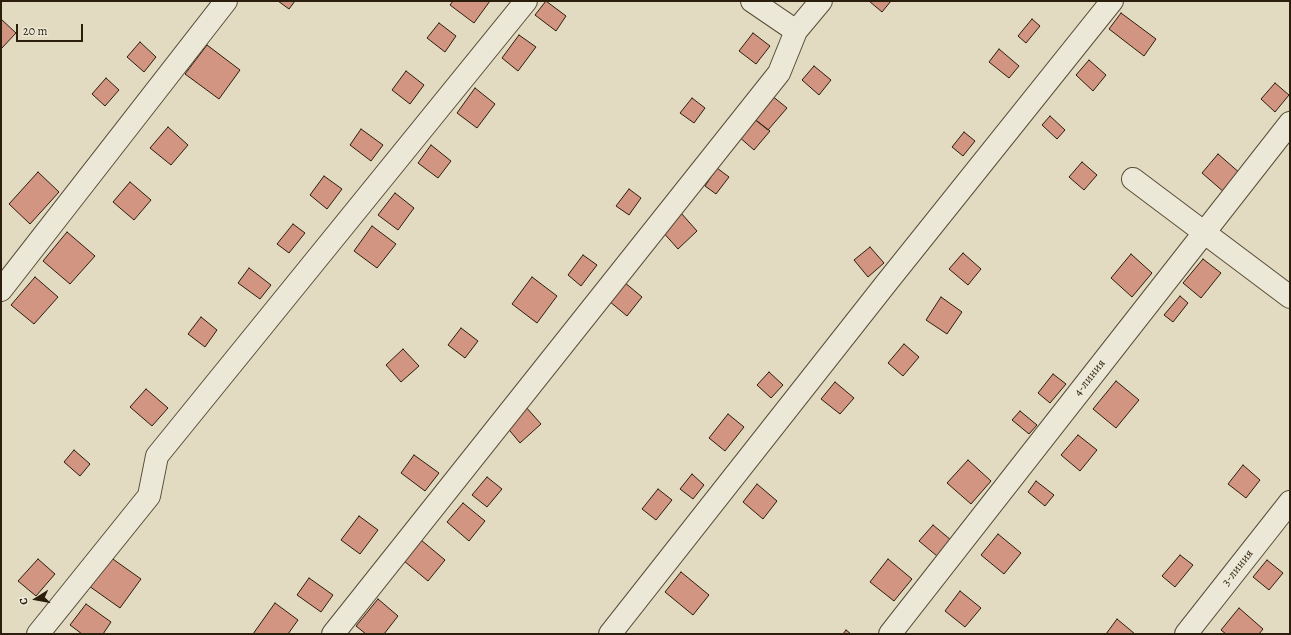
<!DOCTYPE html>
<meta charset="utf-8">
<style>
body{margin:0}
#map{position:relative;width:1291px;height:635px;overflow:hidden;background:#e2dbc1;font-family:Alegreya,serif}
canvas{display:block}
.frame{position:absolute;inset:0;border:2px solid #2b1e0c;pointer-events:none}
.north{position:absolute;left:16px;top:579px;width:40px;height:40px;-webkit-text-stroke:3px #ece8d7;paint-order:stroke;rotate:259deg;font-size:11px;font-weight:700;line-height:16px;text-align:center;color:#2b1e0c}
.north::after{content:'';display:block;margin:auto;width:14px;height:18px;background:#2b1e0c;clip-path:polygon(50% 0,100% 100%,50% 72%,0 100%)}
.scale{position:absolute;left:16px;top:24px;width:67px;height:18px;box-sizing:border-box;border:2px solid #2b1e0c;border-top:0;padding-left:5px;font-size:12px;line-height:14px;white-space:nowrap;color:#2b1e0c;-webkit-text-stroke:3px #ece8d7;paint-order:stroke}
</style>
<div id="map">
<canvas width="1291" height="635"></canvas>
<div class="frame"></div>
<div class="north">С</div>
<div class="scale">20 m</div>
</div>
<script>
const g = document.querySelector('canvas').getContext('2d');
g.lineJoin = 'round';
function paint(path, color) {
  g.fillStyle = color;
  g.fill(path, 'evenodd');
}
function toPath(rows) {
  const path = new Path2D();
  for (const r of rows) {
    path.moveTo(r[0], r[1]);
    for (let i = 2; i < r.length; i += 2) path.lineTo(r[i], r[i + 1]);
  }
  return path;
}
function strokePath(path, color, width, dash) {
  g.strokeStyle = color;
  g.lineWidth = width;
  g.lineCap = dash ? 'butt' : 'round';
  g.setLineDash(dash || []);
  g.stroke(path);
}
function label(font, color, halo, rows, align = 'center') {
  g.font = font + ' Alegreya,serif';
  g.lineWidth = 3;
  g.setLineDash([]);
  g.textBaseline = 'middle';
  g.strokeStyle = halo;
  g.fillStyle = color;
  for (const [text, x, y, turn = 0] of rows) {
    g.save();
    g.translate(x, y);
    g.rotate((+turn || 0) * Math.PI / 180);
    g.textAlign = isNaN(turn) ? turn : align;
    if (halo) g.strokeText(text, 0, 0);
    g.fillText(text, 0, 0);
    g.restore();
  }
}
const building = toPath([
 [278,1,295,1,289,9,278,1],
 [453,1,490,1,474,23,450,5,453,1],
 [546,1,566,16,556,31,535,15,546,1],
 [869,1,891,1,882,12,869,1],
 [1121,13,1156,39,1144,56,1109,29,1121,13],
 [1,19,16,33,1,49,1,19],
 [1032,19,1040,26,1026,43,1018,36,1032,19],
 [439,23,456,36,445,52,427,38,439,23],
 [753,33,770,46,756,64,739,51,753,33],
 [519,35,536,47,518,71,502,58,519,35],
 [140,42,156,57,144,72,127,57,140,42],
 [207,45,240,70,219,99,185,74,207,45],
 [999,49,1019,66,1009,78,989,62,999,49],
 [1089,60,1106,75,1093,91,1076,75,1089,60],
 [814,66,831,80,819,95,802,80,814,66],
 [406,71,424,85,410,104,392,90,406,71],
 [106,78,119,90,105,106,92,94,106,78],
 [1275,83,1289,95,1275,112,1261,99,1275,83],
 [475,88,495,104,477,128,457,113,475,88],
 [771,95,787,108,768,130,753,118,771,95],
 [692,98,705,108,694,123,680,113,692,98],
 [1050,116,1065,130,1057,139,1042,125,1050,116],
 [753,118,770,131,754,150,738,136,753,118],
 [168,127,188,145,171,165,150,148,168,127],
 [361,129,383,145,371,161,350,145,361,129],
 [964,132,975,141,963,156,952,147,964,132],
 [431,145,451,161,438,178,418,163,431,145],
 [1218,154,1241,174,1225,193,1202,173,1218,154],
 [1082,162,1097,175,1084,190,1069,177,1082,162],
 [717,168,729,177,716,194,705,186,717,168],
 [38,172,59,192,30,224,9,204,38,172],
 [324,176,342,189,327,209,310,195,324,176],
 [130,182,151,200,134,220,113,202,130,182],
 [629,189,641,198,629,215,616,206,629,189],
 [395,193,414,208,398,230,378,215,395,193],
 [681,213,697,231,678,249,662,231,681,213],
 [293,224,305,233,289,253,277,244,293,224],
 [372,226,396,244,377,268,354,251,372,226],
 [67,232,95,256,70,284,43,261,67,232],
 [870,247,884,263,868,277,854,260,870,247],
 [963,253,981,269,968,285,949,269,963,253],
 [1131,254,1152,273,1132,297,1111,278,1131,254],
 [583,255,597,265,581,286,568,275,583,255],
 [1203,259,1221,273,1201,298,1183,283,1203,259],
 [249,268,271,285,260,299,238,283,249,268],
 [35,277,58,297,34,324,11,305,35,277],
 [532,277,557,296,537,323,512,304,532,277],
 [624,282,642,297,627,316,609,301,624,282],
 [1180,296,1188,303,1173,322,1164,315,1180,296],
 [941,297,962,312,947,334,926,320,941,297],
 [201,317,217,330,205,347,188,334,201,317],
 [461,328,478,341,465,358,448,345,461,328],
 [904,344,919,357,903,376,888,363,904,344],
 [403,349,419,366,401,382,386,365,403,349],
 [769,372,783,385,771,398,757,385,769,372],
 [1053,374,1066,384,1050,403,1038,393,1053,374],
 [1116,381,1139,400,1116,428,1093,409,1116,381],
 [835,382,854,398,840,414,821,399,835,382],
 [146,389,168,408,152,426,130,407,146,389],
 [525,406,541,424,520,443,505,425,525,406],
 [1020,411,1037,425,1029,434,1012,420,1020,411],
 [728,414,744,427,725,451,709,438,728,414],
 [1078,435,1097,450,1080,471,1061,455,1078,435],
 [74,450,90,464,80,476,64,462,74,450],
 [414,455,439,473,425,491,401,473,414,455],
 [968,460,991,481,971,504,947,483,968,460],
 [1243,465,1260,480,1246,498,1228,484,1243,465],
 [692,474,704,485,693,499,680,489,692,474],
 [487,477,502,489,487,507,472,495,487,477],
 [1036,481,1054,495,1045,506,1028,492,1036,481],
 [757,484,777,501,763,519,743,502,757,484],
 [658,489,672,500,656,520,642,509,658,489],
 [463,503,485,521,469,541,447,522,463,503],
 [359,516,378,530,360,554,341,540,359,516],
 [933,525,951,540,937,556,919,541,933,525],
 [998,534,1021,553,1004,574,981,555,998,534],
 [421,540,445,560,428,581,404,561,421,540],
 [1180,555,1193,565,1175,587,1162,576,1180,555],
 [110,557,141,579,120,608,89,586,110,557],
 [38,559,55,574,36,596,18,581,38,559],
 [888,559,912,579,894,601,870,582,888,559],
 [1267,560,1283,573,1269,590,1253,577,1267,560],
 [681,572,709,595,693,615,665,592,681,572],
 [309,578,333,595,321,612,297,595,309,578],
 [960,591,981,608,965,627,945,611,960,591],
 [378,599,398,616,384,634,366,634,356,626,378,599],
 [275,603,298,620,288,634,253,634,275,603],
 [86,604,111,622,103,634,82,634,70,625,86,604],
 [1239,608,1263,629,1259,634,1226,634,1221,630,1239,608],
 [1117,619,1135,634,1106,634,1117,619],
 [846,630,851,634,843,634,846,630]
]);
const minor = toPath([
 [752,1,796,31],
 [1133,179,1290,297],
 [1,290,226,1],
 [38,634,149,496,157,456,526,1],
 [333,634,779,73,796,31,821,1],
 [610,634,888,281,1112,1],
 [890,634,1290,123],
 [1186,634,1290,502]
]);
const streetNames = [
 ["4-линия",1090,378,-52],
 ["3-линия",1238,568,-52]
];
paint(building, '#d29582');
strokePath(building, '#2b1e0c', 1);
strokePath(minor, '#594d39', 24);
strokePath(minor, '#ece8d7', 22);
label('12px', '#2b1e0c', '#ece8d7', streetNames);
</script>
